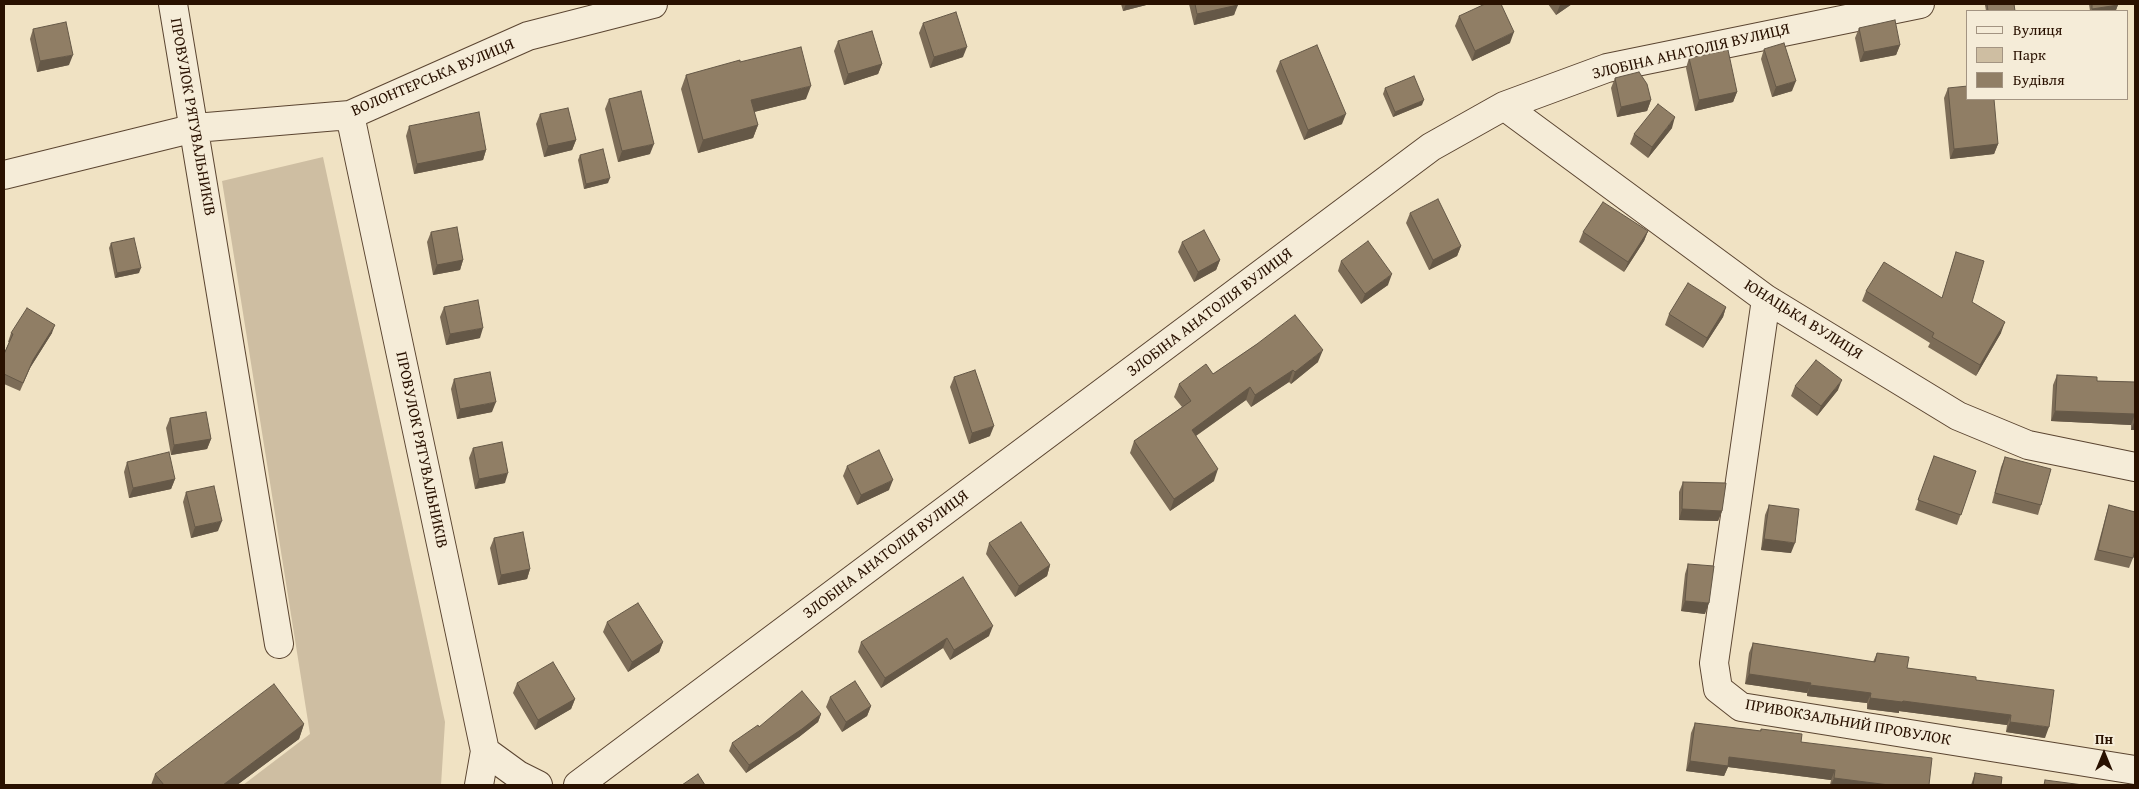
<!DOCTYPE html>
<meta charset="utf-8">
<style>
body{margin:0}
#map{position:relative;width:2139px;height:789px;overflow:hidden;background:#f0e2c3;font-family:"Gentium Book Plus",serif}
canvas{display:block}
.frame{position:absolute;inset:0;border:5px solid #291100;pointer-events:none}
.legend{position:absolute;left:1966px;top:10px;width:162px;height:90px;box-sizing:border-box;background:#f5ecd8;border:1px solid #a39482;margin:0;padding:6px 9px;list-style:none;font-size:15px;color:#291100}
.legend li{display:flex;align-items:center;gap:10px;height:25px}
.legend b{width:25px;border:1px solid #a39482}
.north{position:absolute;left:2079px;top:729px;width:50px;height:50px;-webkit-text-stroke:4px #f5ecd8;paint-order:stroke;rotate:0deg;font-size:14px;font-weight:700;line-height:20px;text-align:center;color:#291100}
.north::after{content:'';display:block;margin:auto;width:18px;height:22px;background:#291100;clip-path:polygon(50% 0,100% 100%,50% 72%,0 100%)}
</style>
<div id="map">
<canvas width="2139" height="789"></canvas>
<div class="frame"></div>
<ul class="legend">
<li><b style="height:6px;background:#f5ecd8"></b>Вулиця</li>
<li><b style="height:14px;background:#cebea2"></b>Парк</li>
<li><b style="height:14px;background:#907e65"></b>Будівля</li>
</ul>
<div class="north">Пн</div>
</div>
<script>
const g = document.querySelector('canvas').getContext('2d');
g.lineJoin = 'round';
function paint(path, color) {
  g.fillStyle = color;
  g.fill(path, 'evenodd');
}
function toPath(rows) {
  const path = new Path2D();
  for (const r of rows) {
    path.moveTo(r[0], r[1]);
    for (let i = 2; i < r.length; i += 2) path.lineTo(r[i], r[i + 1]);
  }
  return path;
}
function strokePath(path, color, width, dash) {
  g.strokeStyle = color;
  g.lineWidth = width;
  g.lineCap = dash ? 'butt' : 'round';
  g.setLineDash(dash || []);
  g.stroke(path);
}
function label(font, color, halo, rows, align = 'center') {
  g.font = font + ' "Gentium Book Plus",serif';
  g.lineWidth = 4.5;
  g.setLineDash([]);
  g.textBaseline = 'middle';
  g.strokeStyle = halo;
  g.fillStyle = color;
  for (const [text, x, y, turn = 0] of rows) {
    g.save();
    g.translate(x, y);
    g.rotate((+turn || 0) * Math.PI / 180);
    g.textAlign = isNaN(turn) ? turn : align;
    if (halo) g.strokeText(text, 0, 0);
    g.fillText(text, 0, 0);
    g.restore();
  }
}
const green = toPath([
 [323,157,445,722,441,785,243,785,310,734,222,181]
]);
const minor = toPath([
 [173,4,279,644],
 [1504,106,1766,299,1958,416,2028,445,2135,467],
 [350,115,485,751,479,785],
 [4,175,195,128,350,115,528,36,653,4],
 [1766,299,1714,663,1718,689,1741,707,2135,770],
 [485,751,518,775,538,785],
 [578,785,1431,147,1504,106,1607,68,1920,4]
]);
const wall = toPath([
 [1121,4,1150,4,1123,11],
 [1189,4,1237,4,1234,15,1194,25],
 [1548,4,1572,4,1556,15],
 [1986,4,2014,4,2015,11,1986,11,1985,5],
 [2089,4,2118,4,2116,10,2108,11,2090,11],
 [1459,16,1510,43,1472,61,1455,26],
 [923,23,963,57,930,68,919,33],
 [1859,28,1900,45,1896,55,1860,62,1855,38],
 [33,29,69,65,37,72,30,39],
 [838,41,882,64,878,74,844,85,834,51],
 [1764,49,1792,91,1772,97,1761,59],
 [1689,58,1737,92,1733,102,1695,111,1686,68],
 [1280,61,1342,124,1304,140,1276,71],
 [740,62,806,99,754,112,758,125,753,138,698,153,681,89,686,75],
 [1615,78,1651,100,1647,111,1617,117,1611,88],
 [1385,88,1422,105,1393,117,1383,94],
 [1948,88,1998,144,1994,154,1950,159,1944,98],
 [609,99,650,154,618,162,605,109],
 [540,114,576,140,572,150,544,157,536,124],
 [409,126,486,150,483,160,414,174,406,136],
 [1672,128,1648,158,1630,144,1634,134],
 [580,155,608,183,584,189,578,160],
 [1410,213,1461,246,1457,256,1429,270,1406,223],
 [1648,231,1644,241,1624,272,1579,242,1583,232],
 [431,232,463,260,460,270,433,275,427,242],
 [1182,242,1220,260,1216,270,1194,282,1178,252],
 [111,243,139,273,115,278,109,248],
 [1956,252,1972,302,2001,333,1976,376,1928,347,1930,343,1862,301,1866,291,1942,298],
 [1341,261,1388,285,1361,304,1338,271],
 [444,307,480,338,446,345,440,317],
 [1726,307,1723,317,1703,348,1665,325,1669,314],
 [11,333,52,333,30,368,20,391,4,384,4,354,9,342,8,342],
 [1257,344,1318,362,1291,384,1289,382,1251,407,1246,400,1196,436,1214,481,1170,511,1130,453,1134,441,1182,407,1174,397,1179,384,1213,374],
 [2057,375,2097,381,2135,382,2135,430,2131,430,2131,425,2051,421,2053,385],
 [954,377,990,436,969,444,950,387],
 [454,379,492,412,457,419,451,389],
 [1795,386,1838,390,1817,416,1791,396],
 [170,418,211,439,207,449,171,455,166,428],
 [473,448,505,483,475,489,469,458],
 [1934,456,1976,471,1957,525,1915,510],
 [2005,457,2041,505,2038,515,1992,503,2001,467],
 [127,462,175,479,171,489,129,498,124,472],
 [847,466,889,490,857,505,843,476],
 [1683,482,1722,511,1718,521,1679,520,1679,492],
 [186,492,218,531,191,538,183,502],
 [1769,505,1791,553,1761,550,1765,515],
 [2109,505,2133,558,2129,568,2094,560,2106,515],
 [494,538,530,569,527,579,498,585,490,548],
 [989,543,1050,565,1047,576,1015,597,986,554],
 [1688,564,1705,614,1681,611,1685,574],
 [607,622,663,642,659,652,628,672,603,632],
 [989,636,950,660,943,648,881,688,858,652,861,642],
 [1753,643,1873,662,1877,653,1907,668,1976,680,2045,738,2006,732,2007,725,1899,711,1899,713,1867,709,1867,703,1807,696,1807,693,1745,684,1749,653],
 [517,683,575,699,571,709,535,730,513,693],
 [830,697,871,706,867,716,842,732,826,707],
 [821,714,818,722,799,737,746,773,729,751,732,743,759,727],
 [1695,723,1760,731,1761,729,1801,742,1929,785,1830,785,1831,780,1728,767,1724,776,1686,771,1691,733],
 [304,724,299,739,237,785,151,785,155,774],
 [1975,773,2001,785,1971,785]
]);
const shadedWall = toPath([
 [1126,4,1150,4,1123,11],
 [1561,4,1572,4,1556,15,1560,5],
 [1238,5,1234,15,1194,25,1197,14],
 [2118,5,2116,10,2108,11,2092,11,2092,9],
 [1514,32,1510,43,1472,61,1475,51],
 [1900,45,1896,55,1860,62,1864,52],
 [967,47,963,57,930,68,934,57],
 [73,55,69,65,37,72,40,61],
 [882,64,878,74,844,85,848,74],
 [1796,81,1792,91,1772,97,1776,87],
 [811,86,806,99,746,114,751,100],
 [1737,92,1733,102,1695,111,1699,100],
 [1424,100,1422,105,1393,117,1395,112],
 [1651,100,1647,111,1617,117,1621,107],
 [1346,114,1342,124,1304,140,1308,130],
 [1675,117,1672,128,1648,158,1652,147],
 [758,125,753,138,698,153,703,140],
 [576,140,572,150,544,157,548,146],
 [654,144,650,154,618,162,622,151],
 [1998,144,1994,154,1950,159,1954,149],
 [486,150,483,160,414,174,417,164],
 [610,178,608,183,584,189,586,184],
 [1648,231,1644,241,1624,272,1628,262],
 [1461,246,1457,256,1429,270,1433,260],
 [463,260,460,270,433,275,437,265],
 [1220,260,1216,270,1194,282,1198,272],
 [141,268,139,273,115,278,117,273],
 [1392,274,1388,285,1361,304,1365,294],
 [1726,307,1723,317,1703,348,1707,338],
 [2005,322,2001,333,1976,376,1980,365],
 [55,325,52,333,30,368,20,391,33,360],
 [483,328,480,338,446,345,450,334],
 [1323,350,1318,362,1291,384,1295,372],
 [1293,370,1289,382,1251,407,1255,395],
 [1842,380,1838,390,1817,416,1821,406],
 [1250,387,1246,400,1187,442,1192,430],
 [496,402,492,412,457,419,460,409],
 [2055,411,2135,414,2131,425,2051,421],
 [2135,420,2135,430,2131,430],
 [994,426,990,436,969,444,972,433],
 [211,439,207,449,171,455,174,445],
 [1218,469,1214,481,1170,511,1174,499],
 [508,473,505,483,475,489,479,479],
 [175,479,171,489,129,498,133,488],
 [893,480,889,490,857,505,861,495],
 [1682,509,1722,511,1718,521,1679,520],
 [222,521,218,531,191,538,195,527],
 [1764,539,1795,543,1791,553,1761,550],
 [1050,565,1047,576,1015,597,1019,586],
 [530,569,527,579,498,585,501,575],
 [1685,601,1709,603,1705,614,1681,611],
 [993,626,989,636,950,660,954,650],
 [947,638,943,648,881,688,885,678],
 [663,642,659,652,628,672,632,662],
 [1749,674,1811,683,1807,693,1745,684],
 [1810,685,1871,693,1867,703,1807,696],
 [1870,698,1903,701,2011,715,2007,725,1899,711,1899,713,1867,709],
 [575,699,571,709,535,730,538,720],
 [871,706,867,716,842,732,846,722],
 [821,714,818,722,799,737,746,773,749,765],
 [2010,722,2049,727,2045,738,2006,732],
 [304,724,299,739,237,785,223,785],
 [1729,757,1835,770,1831,780,1728,767,1724,776,1686,771,1690,761],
 [1834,778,1889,785,1831,785]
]);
const building = toPath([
 [1195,4,1237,4,1238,5,1197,14,1195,4],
 [1485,4,1501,4,1514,32,1475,51,1459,16,1485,4],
 [1987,4,2014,4,2015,11,1988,11,1987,4],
 [2092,4,2118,4,2118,5,2092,9,2092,4],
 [956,12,967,47,934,57,923,23,956,12],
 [1895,20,1900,45,1864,52,1859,28,1895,20],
 [66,22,73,55,40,61,33,29,66,22],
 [872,31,882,64,848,74,838,41,872,31],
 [1784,43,1796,81,1776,87,1764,49,1784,43],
 [1317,45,1346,114,1308,130,1280,61,1317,45],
 [801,47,811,86,751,100,758,125,703,140,686,75,740,60,740,62,801,47],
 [1728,50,1737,92,1699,100,1689,58,1728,50],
 [1639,72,1647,84,1651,100,1621,107,1615,78,1639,72],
 [1414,76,1424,100,1395,112,1385,88,1414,76],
 [1968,86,1968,99,1994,99,1998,144,1954,149,1948,88,1968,86],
 [641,91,654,144,622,151,609,99,641,91],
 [1658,104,1675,117,1652,147,1634,134,1658,104],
 [568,108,576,140,548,146,540,114,568,108],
 [479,112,486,150,417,164,409,126,479,112],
 [603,149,610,178,586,184,580,155,603,149],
 [1438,199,1461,246,1433,260,1410,213,1438,199],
 [1603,202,1648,231,1628,262,1583,232,1603,202],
 [457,227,463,260,437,265,431,232,457,227],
 [1204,230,1220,260,1198,272,1182,242,1204,230],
 [134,238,141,268,117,273,111,243,134,238],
 [1368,241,1392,274,1365,294,1341,261,1368,241],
 [1956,252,1984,261,1972,302,2005,322,1980,365,1932,337,1934,333,1866,291,1884,262,1942,298,1956,252],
 [1688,283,1726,307,1707,338,1669,314,1688,283],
 [478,300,483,328,450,334,444,307,478,300],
 [27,308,55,325,33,360,23,383,4,374,4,354,13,334,11,333,27,308],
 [1295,315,1323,350,1295,372,1293,370,1255,395,1250,387,1192,430,1218,469,1174,499,1134,441,1191,401,1179,384,1206,364,1213,374,1257,344,1295,315],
 [1816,360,1842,380,1821,406,1795,386,1816,360],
 [975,370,994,426,972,433,954,377,975,370],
 [490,372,496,402,460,409,454,379,490,372],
 [2057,375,2097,377,2097,381,2135,382,2135,420,2135,414,2055,411,2057,375],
 [206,412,211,439,174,445,170,418,206,412],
 [502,442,508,473,479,479,473,448,502,442],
 [879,450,893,480,861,495,847,466,879,450],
 [169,452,175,479,133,488,127,462,169,452],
 [1934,456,1976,471,1961,515,1918,500,1934,456],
 [2005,457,2051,469,2041,505,1995,493,2005,457],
 [1683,482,1726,483,1722,511,1682,509,1683,482],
 [214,486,222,521,195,527,186,492,214,486],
 [1769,505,1799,509,1795,543,1764,539,1769,505],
 [2109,505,2135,512,2135,550,2133,558,2098,550,2109,505],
 [1021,522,1050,565,1019,586,989,543,1021,522],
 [523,532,530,569,501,575,494,538,523,532],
 [1688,564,1714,566,1709,603,1685,601,1688,564],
 [963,577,993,626,954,650,947,638,885,678,861,642,963,577],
 [638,603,663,642,632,662,607,622,638,603],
 [1753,643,1875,662,1877,653,1909,657,1907,668,1976,677,1976,680,2054,690,2049,727,2010,722,2011,715,1903,701,1902,702,1870,698,1871,693,1810,685,1811,683,1749,674,1753,643],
 [553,662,575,699,538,720,517,683,553,662],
 [855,681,871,706,846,722,830,697,855,681],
 [274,684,304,724,223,785,164,785,155,774,274,684],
 [802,691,821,714,802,729,749,765,732,743,758,725,759,727,802,691],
 [1695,723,1761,731,1761,729,1802,734,1801,742,1932,758,1929,785,1889,785,1834,778,1835,770,1729,757,1728,766,1690,761,1695,723],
 [1975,773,2002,777,2001,785,1973,785,1975,773],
 [698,774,705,785,682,785,698,774],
 [2045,780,2083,785,2044,785,2045,780]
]);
const streetNames = [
 ["ЗЛОБІНА АНАТОЛІЯ ВУЛИЦЯ",1691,52,-13],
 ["ВОЛОНТЕРСЬКА ВУЛИЦЯ",433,78,-23],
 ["ПРОВУЛОК РЯТУВАЛЬНИКІВ",192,117,80],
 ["ЗЛОБІНА АНАТОЛІЯ ВУЛИЦЯ",1210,313,-37],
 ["ЮНАЦЬКА ВУЛИЦЯ",1803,320,32],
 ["ПРОВУЛОК РЯТУВАЛЬНИКІВ",421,450,78],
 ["ЗЛОБІНА АНАТОЛІЯ ВУЛИЦЯ",886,555,-37],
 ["ПРИВОКЗАЛЬНИЙ ПРОВУЛОК",1848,723,10]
];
paint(green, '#cebea2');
strokePath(minor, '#5b4531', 30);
strokePath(minor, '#f5ecd8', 28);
paint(wall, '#7c6c57');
paint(shadedWall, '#655847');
paint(building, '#907e65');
strokePath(building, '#655847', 1);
label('16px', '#291100', '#f5ecd8', streetNames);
</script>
